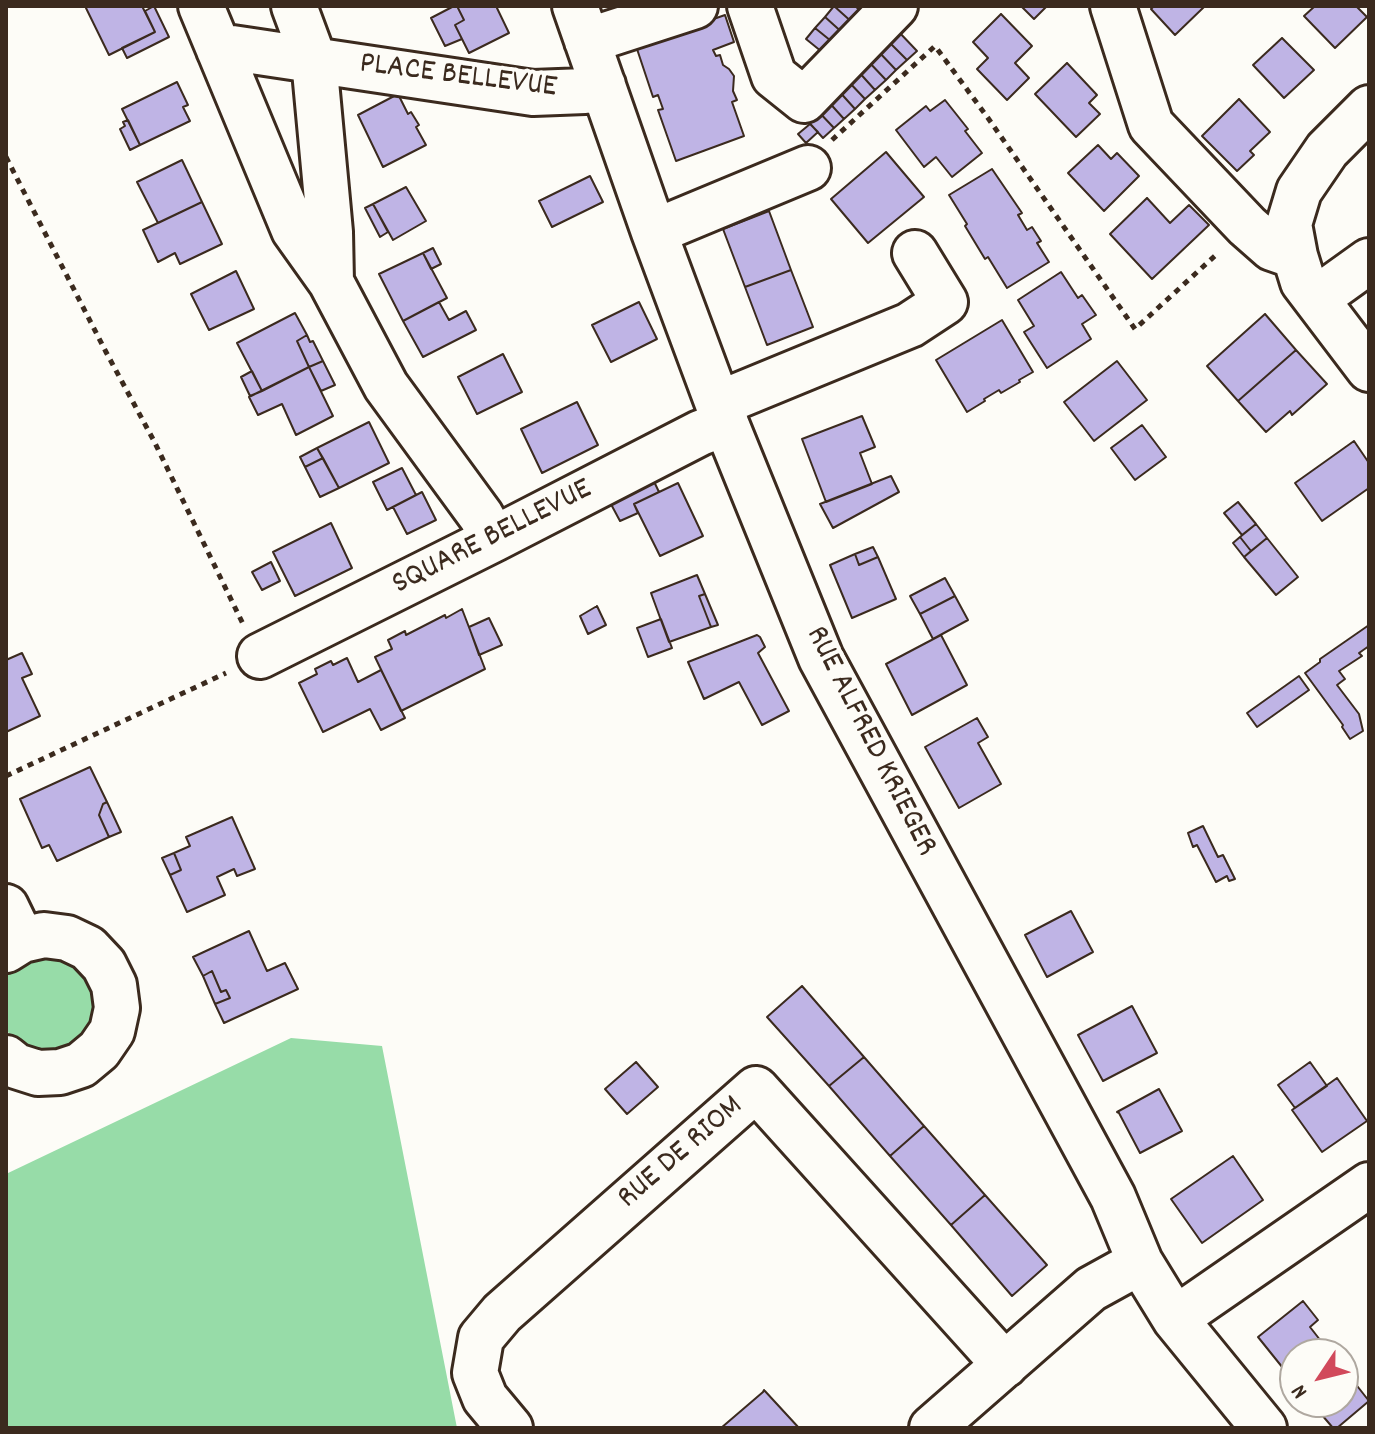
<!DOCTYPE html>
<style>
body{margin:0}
#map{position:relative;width:1375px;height:1434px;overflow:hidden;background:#fdfcf7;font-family:Dekko,sans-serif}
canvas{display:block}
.frame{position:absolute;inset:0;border:8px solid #3b2a1e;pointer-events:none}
.north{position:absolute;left:1279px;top:1338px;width:80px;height:80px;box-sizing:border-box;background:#fdfcf7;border:2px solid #afa8a0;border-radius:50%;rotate:235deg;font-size:22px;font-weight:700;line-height:32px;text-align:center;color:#3b2a1e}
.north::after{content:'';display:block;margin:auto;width:28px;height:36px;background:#d1495b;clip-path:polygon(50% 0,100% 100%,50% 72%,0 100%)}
</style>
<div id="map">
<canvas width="1375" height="1434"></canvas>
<div class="frame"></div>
<div class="north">N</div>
</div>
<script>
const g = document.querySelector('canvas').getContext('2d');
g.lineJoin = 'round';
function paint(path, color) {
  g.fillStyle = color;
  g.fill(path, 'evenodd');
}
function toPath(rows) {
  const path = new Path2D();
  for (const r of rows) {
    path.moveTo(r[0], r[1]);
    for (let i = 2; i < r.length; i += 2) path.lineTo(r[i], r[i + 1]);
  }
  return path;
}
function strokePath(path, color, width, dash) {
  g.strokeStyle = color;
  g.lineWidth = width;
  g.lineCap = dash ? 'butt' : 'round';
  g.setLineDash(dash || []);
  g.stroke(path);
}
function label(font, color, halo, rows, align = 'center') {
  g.font = font + ' Dekko,sans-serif';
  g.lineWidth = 8;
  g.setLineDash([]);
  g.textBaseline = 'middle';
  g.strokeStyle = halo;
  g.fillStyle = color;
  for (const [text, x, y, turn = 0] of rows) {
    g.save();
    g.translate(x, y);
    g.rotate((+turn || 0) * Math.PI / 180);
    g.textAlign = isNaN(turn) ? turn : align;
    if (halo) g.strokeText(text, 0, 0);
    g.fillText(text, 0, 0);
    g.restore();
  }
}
const green = toPath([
 [54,955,74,962,88,977,96,996,95,1017,85,1035,71,1047,54,1053,37,1052,20,1045,6,1030,6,976,18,964],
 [291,1038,382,1046,457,1428,6,1428,6,1174]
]);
const building = toPath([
 [85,6,142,6,155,32,109,55,85,6],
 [154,6,169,37,127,58,122,48,155,32,145,11,154,6],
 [454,6,457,6,464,20,455,25,462,39,445,46,431,18,454,6],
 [457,6,496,6,509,33,469,53,455,25,464,20,457,6],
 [834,6,854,24,845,35,825,17,834,6],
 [834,6,855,6,863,13,854,24,834,6],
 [1021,6,1047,6,1034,19,1021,6],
 [1154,6,1205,6,1175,35,1151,9,1154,6],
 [1315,6,1356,6,1367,17,1335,48,1304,16,1315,6],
 [1001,14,1032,46,1015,63,1029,78,1007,100,977,69,988,58,973,42,1001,14],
 [725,15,734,42,713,50,716,56,720,55,723,65,729,69,734,76,733,91,737,100,732,102,744,136,676,161,658,110,663,109,658,95,653,97,636,46,725,15],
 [825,17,845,35,836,45,815,28,825,17],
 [815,28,836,45,827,56,806,39,815,28],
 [898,31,917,51,907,60,888,41,898,31],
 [1282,38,1314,70,1284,98,1253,65,1282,38],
 [888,41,907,60,896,70,878,51,888,41],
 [878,51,896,70,886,80,867,60,878,51],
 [867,60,886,80,875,90,857,70,867,60],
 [1067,63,1097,95,1089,103,1100,114,1076,137,1035,94,1067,63],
 [857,70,875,90,865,99,847,80,857,70],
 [847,80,865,99,855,109,837,89,847,80],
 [177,82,188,105,183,107,190,121,140,145,122,109,177,82],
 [837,89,855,109,844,119,826,99,837,89],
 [398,94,408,114,411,112,419,125,416,127,426,145,383,167,358,115,398,94],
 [826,99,844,119,834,128,816,109,826,99],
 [1239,99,1270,132,1250,151,1254,155,1237,171,1202,136,1239,99],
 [945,100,968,129,965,131,982,153,952,177,936,157,924,167,896,130,926,106,930,111,945,100],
 [816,109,834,128,823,138,805,118,816,109],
 [128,120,140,145,130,150,120,129,125,126,123,122,128,120],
 [810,124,818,132,806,143,798,134,810,124],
 [1098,145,1111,159,1117,153,1139,176,1104,211,1068,173,1098,145],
 [886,152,924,197,868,243,831,199,886,152],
 [182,160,202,202,158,223,137,182,182,160],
 [992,169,1022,213,1018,215,1027,230,1032,227,1041,241,1037,243,1049,262,1007,288,988,257,985,259,965,226,967,224,949,195,992,169],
 [590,176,603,202,552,227,539,201,590,176],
 [406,187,426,221,393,240,373,204,406,187],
 [1147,198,1170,223,1189,205,1209,225,1152,279,1110,234,1147,198],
 [202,202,222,244,180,264,175,253,158,262,143,230,202,202],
 [373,204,388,232,380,237,365,208,373,204],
 [769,211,791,270,745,287,723,229,769,211],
 [433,248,441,264,431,269,423,253,433,248],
 [423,253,447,298,403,321,379,274,423,253],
 [791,270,813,327,767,345,745,287,791,270],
 [236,271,254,309,209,330,191,294,236,271],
 [1061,272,1078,298,1082,295,1096,315,1082,324,1091,339,1047,368,1024,332,1034,326,1018,300,1061,272],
 [439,302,449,320,466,311,476,330,423,357,403,321,439,302],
 [639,302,657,339,611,362,592,325,639,302],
 [295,313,307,335,297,341,309,367,262,391,237,343,295,313],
 [1265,314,1296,350,1238,401,1207,366,1265,314],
 [1002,320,1033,372,1019,380,1020,382,1001,393,999,390,984,399,985,401,967,412,936,360,1002,320],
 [307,335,310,342,313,341,323,361,309,367,297,341,307,335],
 [1296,350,1327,384,1292,415,1290,411,1266,432,1238,401,1296,350],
 [503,354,522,392,477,414,458,377,503,354],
 [323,361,335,385,321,391,309,367,323,361],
 [1117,361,1147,400,1094,441,1064,402,1117,361],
 [309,367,333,416,296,435,282,404,258,415,249,397,309,367],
 [252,371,262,391,250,396,241,377,252,371],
 [577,402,598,445,542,473,521,429,577,402],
 [862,416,875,447,860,453,872,484,826,502,802,439,862,416],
 [369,422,389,463,339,488,317,448,369,422],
 [1142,425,1166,457,1135,480,1111,448,1142,425],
 [1354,441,1369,463,1369,488,1322,521,1295,483,1354,441],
 [317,448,323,458,305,467,300,457,317,448],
 [323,458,339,488,320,497,305,467,323,458],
 [402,468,416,495,387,510,373,482,402,468],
 [649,471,659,492,634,504,638,513,620,521,605,493,649,471],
 [891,476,899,492,833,528,820,504,891,476],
 [678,483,703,536,660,556,634,504,678,483],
 [422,492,436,520,407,534,393,507,422,492],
 [1238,502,1256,524,1242,535,1224,513,1238,502],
 [331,523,352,568,295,596,273,552,331,523],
 [1256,524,1267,538,1251,551,1240,537,1256,524],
 [1240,537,1251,551,1244,557,1233,543,1240,537],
 [1267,538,1298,577,1276,595,1244,557,1267,538],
 [873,547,878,557,859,565,855,554,873,547],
 [855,554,859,565,878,557,896,599,852,618,830,565,855,554],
 [271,562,280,581,262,590,252,572,271,562],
 [697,575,705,594,699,596,711,627,669,642,651,593,697,575],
 [945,578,955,596,920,614,910,596,945,578],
 [705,594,718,625,711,627,699,596,705,594],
 [955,596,968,620,933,639,920,614,955,596],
 [597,606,606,625,588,634,580,616,597,606],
 [462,609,485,669,401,711,375,657,392,649,388,640,405,631,406,635,445,615,446,618,462,609],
 [489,618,502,645,479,655,469,627,489,618],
 [661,619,672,648,648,657,637,628,661,619],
 [1369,625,1369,646,1359,653,1362,656,1339,671,1345,679,1337,685,1359,714,1363,731,1350,739,1342,727,1343,725,1305,673,1320,662,1320,659,1369,625],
 [757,635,760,637,765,647,758,653,789,711,762,725,739,682,704,699,688,662,757,635],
 [941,635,967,685,912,715,886,664,941,635],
 [22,653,32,674,22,678,40,716,6,732,6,660,22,653],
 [347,658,358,682,381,670,405,718,381,730,370,709,323,732,299,683,317,674,315,669,331,661,333,665,347,658],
 [1299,676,1309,690,1257,727,1247,713,1299,676],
 [977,718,988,737,978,743,1001,784,959,808,925,747,977,718],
 [90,767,107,802,103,804,99,815,109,837,57,861,49,845,42,848,20,799,90,767],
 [107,802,121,832,109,837,99,815,103,804,107,802],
 [232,817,255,869,237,876,234,869,217,877,225,895,187,912,170,875,181,870,174,853,190,846,186,837,232,817],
 [1203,826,1218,857,1223,855,1235,879,1229,881,1227,876,1216,882,1197,845,1193,847,1188,833,1203,826],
 [174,853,181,870,170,875,162,858,174,853],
 [1071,911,1093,952,1047,977,1025,935,1071,911],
 [249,931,267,971,285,963,298,989,224,1023,215,1004,230,998,226,990,221,992,212,971,203,976,193,957,249,931],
 [212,971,221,992,226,990,230,998,215,1004,203,976,212,971],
 [802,986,864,1057,829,1086,767,1017,802,986],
 [1132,1006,1157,1053,1103,1081,1078,1035,1132,1006],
 [864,1057,924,1126,890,1156,829,1086,864,1057],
 [636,1062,658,1087,627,1114,605,1089,636,1062],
 [1310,1062,1327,1086,1295,1108,1278,1085,1310,1062],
 [1337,1078,1367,1121,1322,1152,1292,1110,1337,1078],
 [1159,1089,1182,1131,1140,1153,1119,1113,1117,1112,1159,1089],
 [924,1126,985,1195,951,1225,890,1156,924,1126],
 [1233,1156,1263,1200,1202,1243,1171,1199,1233,1156],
 [985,1195,1047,1265,1012,1296,951,1225,985,1195],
 [1303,1301,1318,1320,1310,1327,1331,1354,1295,1354,1295,1383,1258,1337,1303,1301],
 [1343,1368,1369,1401,1337,1428,1333,1428,1311,1402,1343,1402,1343,1368],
 [764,1390,799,1428,721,1428,763,1392,764,1390]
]);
const path = toPath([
 [832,140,935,46,988,118,1135,329,1218,253],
 [6,157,106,352,154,441,243,624],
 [6,776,226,673]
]);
const minor = toPath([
 [201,6,294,230,331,282,386,386,481,516,494,539],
 [294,6,314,60,330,232,331,282],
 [575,6,654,232,718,404,821,658,1113,1197,1140,1262,1175,1319,1264,1428],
 [750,6,774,76,804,100,895,6],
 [1113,6,1151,125,1247,226,1272,248,1295,256,1303,282,1369,369],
 [587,41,695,6],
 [219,50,232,48,533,93,585,91,603,85],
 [654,232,808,168],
 [1295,256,1289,224,1299,191,1327,150,1369,108],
 [1316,299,1369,261],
 [718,404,910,325,945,302,915,253],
 [260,656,494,539,700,433,726,423],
 [6,907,22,940],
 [6,950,22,940,44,935,67,938,88,948,104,965,114,985,117,1008,112,1031,99,1050,81,1065,60,1072,38,1073,16,1066,6,1058],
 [1175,1319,1369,1185],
 [510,1428,485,1398,475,1373,481,1338,502,1313,756,1089,1005,1365],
 [932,1428,1091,1289,1140,1262]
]);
const streetNames = [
 ["PLACE BELLEVUE",458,78,7],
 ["SQUARE BELLEVUE",493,539,-27],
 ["RUE ALFRED KRIEGER",869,742,63],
 ["RUE DE RIOM",682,1154,-41]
];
paint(green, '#97dca8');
paint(building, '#bfb4e5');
strokePath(building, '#3b2a1e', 2);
strokePath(minor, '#3b2a1e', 50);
strokePath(path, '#3b2a1e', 5, [6, 6]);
strokePath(minor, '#fdfcf7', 44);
label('32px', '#3b2a1e', '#fdfcf7', streetNames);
</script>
